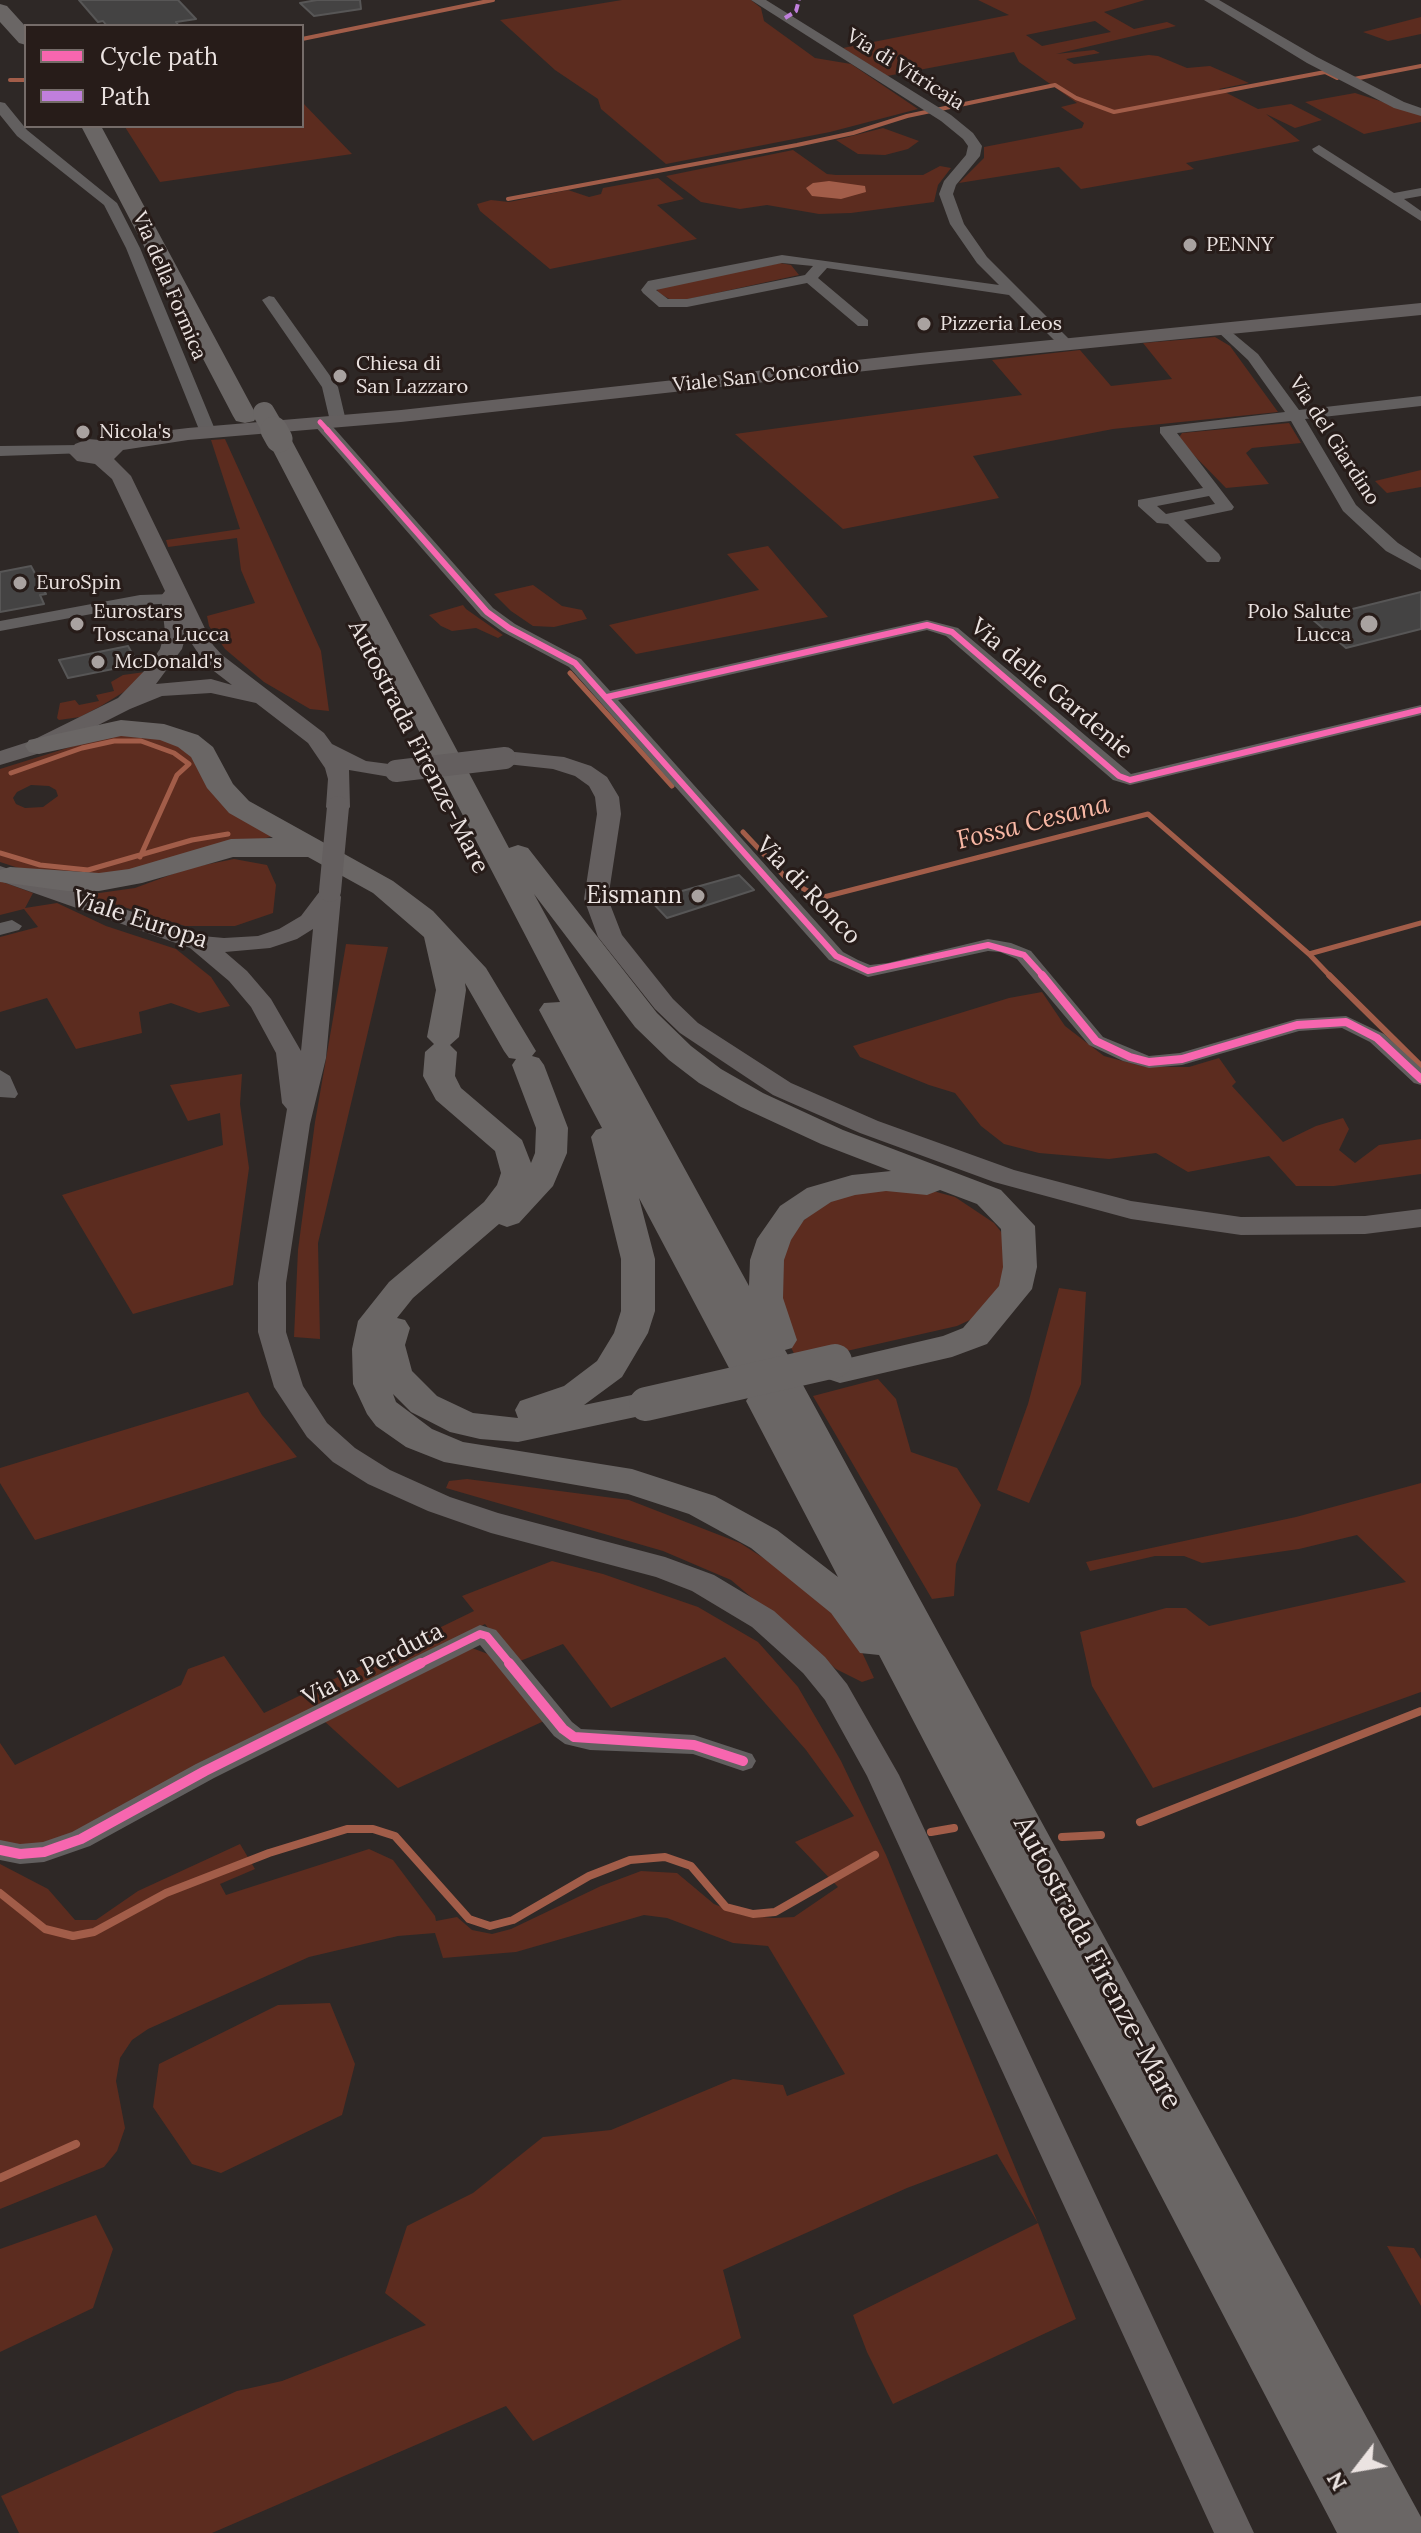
<!DOCTYPE html>
<style>
body{margin:0}
#map{position:relative;width:1421px;height:2533px;overflow:hidden;background:#2e2826;font-family:Lora,serif}
canvas{display:block}
.legend{position:absolute;left:24px;top:24px;width:280px;height:104px;box-sizing:border-box;background:#271c19;border:2px solid #756c69;margin:0;padding:10px 14px;list-style:none;font-size:24px;color:#ebe3e1}
.legend li{display:flex;align-items:center;gap:16px;height:40px}
.legend b{width:40px;border:2px solid #756c69}
.north{position:absolute;left:1317px;top:2429px;width:80px;height:80px;-webkit-text-stroke:6px #271c19;paint-order:stroke;rotate:239deg;font-size:22px;font-weight:700;line-height:32px;text-align:center;color:#ebe3e1}
.north::after{content:'';display:block;margin:auto;width:28px;height:36px;background:#ebe3e1;clip-path:polygon(50% 0,100% 100%,50% 72%,0 100%)}
</style>
<div id="map">
<canvas width="1421" height="2533"></canvas>
<ul class="legend">
<li><b style="height:10px;background:#f766af"></b>Cycle path</li>
<li><b style="height:10px;background:#c07fdc"></b>Path</li>
</ul>
<div class="north">N</div>
</div>
<script>
const g = document.querySelector('canvas').getContext('2d');
g.lineJoin = 'round';
function paint(path, color) {
  g.fillStyle = color;
  g.fill(path, 'evenodd');
}
function toPath(rows) {
  const path = new Path2D();
  for (const r of rows) {
    path.moveTo(r[0], r[1]);
    for (let i = 2; i < r.length; i += 2) path.lineTo(r[i], r[i + 1]);
  }
  return path;
}
function strokePath(path, color, width, dash) {
  g.strokeStyle = color;
  g.lineWidth = width;
  g.lineCap = dash ? 'butt' : 'round';
  g.setLineDash(dash || []);
  g.stroke(path);
}
function label(font, color, halo, rows, align = 'center') {
  g.font = font + ' Lora,serif';
  g.lineWidth = 6;
  g.setLineDash([]);
  g.textBaseline = 'middle';
  g.strokeStyle = halo;
  g.fillStyle = color;
  for (const [text, x, y, turn = 0] of rows) {
    g.save();
    g.translate(x, y);
    g.rotate((+turn || 0) * Math.PI / 180);
    g.textAlign = isNaN(turn) ? turn : align;
    if (halo) g.strokeText(text, 0, 0);
    g.fillText(text, 0, 0);
    g.restore();
  }
}
const green = toPath([
 [622,0,751,0,761,8,764,21,815,58,851,64,918,109,830,132,666,164,601,109,598,99,555,70,500,20],
 [978,0,1145,0,1104,12,1134,29,1167,22,1176,26,1056,54,1094,50,1100,53,1066,59,1074,64,1149,55,1158,56,1187,68,1210,66,1249,83,1219,89,1258,109,1291,104,1322,120,1295,128,1266,114,1300,141,1186,163,1194,169,1081,189,1059,167,959,183,984,158,984,147,1082,128,1084,123,1061,107,1077,103,1019,62,1014,52,887,76,843,48,1009,15],
 [1095,21,1111,32,1042,46,1026,35],
 [1421,17,1421,34,1388,41,1363,32],
 [1355,93,1421,114,1421,122,1364,134,1305,102],
 [302,102,352,154,160,182,125,127,302,126],
 [883,128,919,141,908,149,885,155,858,154,836,140],
 [793,150,827,174,836,175,923,175,940,166,951,168,938,185,934,202,851,213,819,214,767,205,740,209,701,202,666,176],
 [658,178,684,199,657,205,697,239,550,269,480,211,477,204,491,200,509,202,568,190,589,197,601,194,603,188],
 [780,263,791,265,799,275,684,300,671,300,657,292,658,288],
 [1215,337,1230,346,1278,412,1113,429,973,456,999,498,843,529,735,434,1022,395,992,360,1080,350,1111,386,1172,379,1143,343],
 [1289,423,1301,443,1252,448,1246,453,1269,484,1226,488,1178,439,1182,433],
 [225,439,321,651,329,711,310,709,264,682,225,649,209,626,207,616,255,603,241,570,237,538,168,547,166,540,240,529,211,440],
 [1421,470,1421,487,1387,493,1375,481],
 [768,546,828,617,636,654,609,625,759,590,727,554],
 [533,585,562,606,582,610,587,619,554,627,533,626,511,611,494,594],
 [463,605,466,609,503,635,498,638,476,628,452,631,441,626,429,615],
 [145,672,127,690,101,706,80,717,59,720,57,718,60,703,75,700,79,705,99,701,96,695,114,691,111,682,123,675],
 [126,734,178,742,278,835,120,875,31,872,0,862,0,769,93,740],
 [31,785,49,786,56,790,58,796,43,807,25,808,16,804,13,798,17,792],
 [234,859,267,865,276,885,273,913,235,926,185,926,85,895,135,888,189,868],
 [0,881,33,893,25,908,57,903,106,926,176,949,211,977,230,1006,199,1013,171,1003,139,1012,142,1033,76,1049,47,998,0,1012,0,937,38,927,24,909,0,915],
 [346,944,388,947,318,1243,320,1339,294,1337,298,1250,315,1122],
 [1042,992,1065,1026,1104,1056,1145,1067,1189,1067,1219,1058,1236,1082,1232,1086,1283,1142,1316,1126,1343,1118,1349,1129,1339,1150,1355,1163,1379,1145,1421,1139,1421,1174,1334,1186,1296,1186,1269,1156,1188,1172,1156,1153,1109,1159,1039,1153,1004,1144,981,1126,955,1093,929,1085,860,1057,853,1046,1009,998],
 [242,1074,240,1104,249,1168,233,1285,133,1314,62,1195,223,1145,220,1113,188,1121,170,1085],
 [922,1188,955,1197,994,1223,1002,1233,1010,1279,972,1319,957,1326,798,1362,788,1341,776,1252,782,1238,836,1194],
 [1059,1288,1086,1292,1081,1384,1029,1503,997,1490,1028,1404],
 [878,1379,896,1399,911,1452,957,1468,981,1505,956,1564,954,1596,932,1599,813,1396],
 [248,1392,262,1415,297,1457,35,1540,0,1483,0,1468],
 [467,1479,629,1500,740,1543,806,1585,854,1635,874,1678,862,1682,836,1669,731,1580,663,1551,446,1488,449,1481],
 [1421,1483,1421,1692,1153,1788,1092,1686,1080,1632,1166,1608,1186,1608,1209,1626,1406,1582,1357,1535,1299,1549,1202,1563,1184,1556,1155,1556,1090,1571,1086,1562,1296,1517],
 [552,1561,603,1574,698,1607,758,1642,798,1687,841,1761,886,1855,1038,2223,1076,2319,893,2404,867,2352,853,2315,1038,2223,997,2154,907,2188,723,2270,741,2338,533,2441,506,2406,212,2533,19,2533,1,2496,237,2391,282,2381,426,2325,385,2293,407,2226,473,2193,543,2137,611,2130,733,2079,783,2085,787,2096,845,2074,768,1946,733,1943,667,1918,644,1915,516,1952,443,1958,435,1933,398,1936,309,1957,148,2029,132,2040,120,2058,116,2081,125,2128,117,2151,104,2167,0,2209,0,1864,48,1889,75,1920,96,1920,138,1891,240,1844,255,1869,220,1884,226,1895,369,1849,393,1860,435,1916,436,1921,457,1917,472,1930,492,1934,511,1929,601,1886,641,1871,677,1873,714,1904,741,1915,773,1918,794,1917,838,1887,795,1842,854,1816,806,1750,725,1657,611,1708,563,1644,515,1663,485,1624,62,1839,42,1847,0,1842,0,1743,15,1765,181,1685,188,1669,224,1656,264,1713,474,1611,462,1596],
 [472,1648,488,1654,544,1721,398,1788,323,1720],
 [330,2003,355,2064,342,2115,221,2173,192,2164,153,2107,159,2064,278,2005],
 [96,2215,113,2249,93,2308,0,2352,0,2249],
 [1387,2246,1414,2248,1421,2259,1421,2306]
]);
const water = toPath([
 [829,181,865,186,866,192,841,199,812,196,806,188,813,183]
]);
const streamFar3 = toPath([
 [302,39,493,0],
 [1354,79,1421,66],
 [10,80,26,80],
 [508,199,797,145,853,133,907,116,1055,85,1076,98,1114,112,1325,72,1337,78]
]);
const streamFar2 = toPath([
 [570,673,672,786],
 [11,773,82,748,114,741,141,741,174,753,189,764,177,775,140,857],
 [743,832,788,880,820,898,1148,814,1309,954,1331,977],
 [0,853,40,865,88,870,192,840,228,834],
 [1309,954,1421,923]
]);
const streamFar1 = toPath([
 [1329,975,1421,1066]
]);
const stream = toPath([
 [1140,1822,1421,1711],
 [931,1832,954,1828],
 [1062,1837,1101,1835],
 [0,1893,45,1929,73,1936,94,1932,166,1893,269,1853,347,1829,373,1829,395,1836,469,1919,490,1926,513,1920,589,1876,630,1860,665,1857,691,1866,726,1907,753,1914,775,1912,875,1855],
 [0,2178,76,2144]
]);
const building = toPath([
 [79,0,178,0,196,19,176,22,179,26,107,26,103,21,98,22,79,0],
 [317,0,360,0,361,9,314,16,300,3,317,0],
 [31,566,46,594,40,595,44,604,0,612,0,572,31,566],
 [1421,592,1421,629,1346,648,1312,619,1421,592],
 [128,646,138,664,68,678,59,660,128,646],
 [739,875,754,890,667,918,650,900,739,875]
]);
const minor = toPath([
 [751,0,766,0,951,115,973,133,982,146,980,156,956,185,953,194,964,224,987,257,1071,341,1071,347,1061,347,1009,295,827,268,818,278,868,320,868,326,858,326,807,283,687,307,659,307,643,293,641,290,648,281,782,255,999,285,977,263,950,224,939,194,944,181,966,155,968,146,963,139,941,121,751,0],
 [782,263,813,266,805,275,687,299,668,299,656,290,782,263],
 [1204,0,1219,0,1317,57,1404,102,1421,108,1421,116,1394,108,1307,63,1204,0],
 [0,102,5,103,27,130,117,203,140,248,216,432,214,435,202,435,200,432,126,248,104,205,17,136,0,115,0,102],
 [1319,145,1394,193,1421,188,1421,196,1404,199,1421,211,1421,221,1314,152,1312,149,1319,145],
 [269,296,274,297,338,387,346,421,344,424,338,426,330,421,322,387,262,300,269,296],
 [1222,324,1258,354,1299,410,1421,396,1421,406,1305,419,1356,505,1398,543,1421,558,1421,570,1386,551,1343,511,1291,421,1177,433,1234,507,1232,510,1184,520,1219,554,1221,558,1219,562,1207,562,1168,524,1157,523,1138,506,1138,500,1203,488,1160,433,1160,427,1285,412,1248,360,1217,331,1217,325,1222,324],
 [1209,496,1215,504,1166,514,1157,506,1209,496],
 [320,417,326,419,493,608,515,624,581,659,610,691,927,620,958,628,1131,774,1421,705,1421,715,1130,785,1113,780,946,636,927,630,618,700,843,952,858,960,870,965,888,963,988,939,1011,943,1031,951,1103,1037,1149,1056,1180,1053,1297,1019,1346,1016,1384,1034,1421,1068,1421,1085,1414,1083,1370,1042,1342,1028,1299,1031,1182,1065,1149,1068,1123,1061,1089,1045,1017,959,1000,952,988,951,868,977,829,960,569,667,503,632,481,616,314,425,314,419,320,417],
 [80,445,88,450,86,453,0,456,0,446,80,445],
 [172,594,180,599,178,603,140,605,0,631,0,621,140,595,172,594],
 [12,920,22,926,19,930,0,935,0,923,12,920],
 [0,1070,10,1076,18,1094,15,1098,0,1097,0,1070],
 [480,1625,496,1630,572,1722,581,1729,694,1735,752,1754,756,1761,752,1768,743,1771,693,1754,590,1750,565,1744,554,1736,480,1645,214,1778,90,1846,44,1862,20,1864,0,1860,0,1840,20,1844,43,1842,72,1832,196,1764,480,1625]
]);
const major = toPath([
 [1421,303,1421,315,920,365,401,422,188,440,123,450,114,459,131,476,213,645,222,655,324,733,332,744,366,761,404,766,408,771,404,776,396,778,349,770,350,807,346,812,330,812,326,807,328,779,325,768,308,743,256,703,211,693,162,696,130,709,47,751,0,765,0,751,31,741,118,698,147,668,160,649,165,632,161,596,165,591,112,479,95,464,77,461,69,453,75,444,88,439,112,441,137,434,188,428,401,410,920,353,1421,303],
 [186,635,206,665,232,685,211,679,156,684,182,649,186,635],
 [505,751,564,757,591,766,607,777,619,797,621,814,608,899,622,935,673,999,698,1023,791,1083,878,1121,1014,1170,1131,1201,1241,1217,1365,1216,1421,1209,1421,1227,1365,1234,1241,1235,1131,1219,994,1182,860,1133,773,1095,680,1033,655,1009,598,937,584,899,597,814,595,797,589,786,575,776,553,769,497,763,493,758,497,753,505,751],
 [0,866,202,936,224,938,258,936,279,929,301,916,320,891,338,891,341,897,326,1058,310,1124,286,1283,286,1332,303,1386,327,1423,355,1448,390,1470,450,1497,498,1513,665,1557,714,1575,774,1611,825,1657,847,1684,899,1775,1254,2533,1214,2533,867,1776,825,1700,803,1673,752,1627,692,1591,656,1577,491,1533,428,1511,368,1484,333,1462,307,1437,274,1387,258,1332,258,1283,287,1109,282,1103,276,1053,251,1007,229,981,190,948,0,881,0,866],
 [313,929,301,1051,271,999,247,971,225,952,270,948,297,939,313,929]
]);
const highway = toPath([
 [0,4,7,6,26,27,26,45,19,43,0,22,0,4],
 [81,126,101,126,257,416,254,421,245,423,236,421,233,416,81,126],
 [279,432,288,434,291,439,509,848,518,845,528,848,657,1013,691,1046,721,1069,763,1093,843,1130,1001,1190,1035,1226,1037,1267,1032,1289,987,1344,952,1357,840,1383,828,1379,822,1371,828,1363,943,1336,963,1328,999,1286,1003,1267,1001,1229,977,1204,940,1190,927,1195,886,1191,855,1195,831,1202,804,1220,791,1240,784,1260,783,1298,797,1340,792,1348,785,1350,792,1362,786,1370,774,1374,763,1371,759,1376,747,1380,735,1376,729,1368,639,1198,655,1259,655,1311,648,1333,622,1377,584,1405,646,1392,659,1396,664,1404,659,1412,518,1442,480,1439,450,1432,411,1412,393,1394,396,1402,432,1429,463,1442,632,1469,715,1496,777,1530,838,1577,746,1401,751,1393,764,1389,773,1392,777,1385,790,1381,803,1385,1421,2517,1421,2533,1337,2533,879,1655,860,1653,831,1613,751,1548,689,1514,628,1494,444,1462,406,1447,376,1426,367,1414,353,1384,352,1349,358,1321,389,1282,484,1202,497,1185,501,1173,495,1151,436,1100,423,1076,425,1052,434,1044,427,1037,436,990,424,937,373,893,308,857,233,857,142,883,99,891,67,891,0,882,0,870,10,867,99,873,129,869,231,839,273,838,229,813,207,788,191,757,178,747,160,740,121,736,39,754,29,752,25,746,29,740,121,720,164,724,198,735,213,747,233,784,249,801,393,881,433,911,486,968,536,1051,532,1056,539,1058,544,1065,568,1128,567,1153,553,1186,519,1223,507,1227,499,1224,413,1298,397,1318,405,1320,410,1328,405,1345,412,1371,437,1396,473,1413,518,1418,515,1410,520,1401,564,1386,597,1361,614,1333,621,1311,621,1259,591,1137,596,1130,602,1128,539,1010,544,1003,560,1002,267,439,270,434,279,432],
 [534,894,635,1027,669,1060,699,1083,741,1107,821,1144,891,1171,852,1175,807,1188,780,1206,757,1239,750,1260,749,1286,534,894],
 [465,983,504,1051,509,1058,516,1059,512,1065,536,1128,535,1153,531,1163,522,1140,461,1088,455,1076,457,1052,450,1045,459,1037,466,990,465,983]
]);
const majorBridge = toPath([
 [396,771,505,758],
 [330,891,338,807]
]);
const highwayBridgeFar2 = toPath([
 [264,413,275,432]
]);
const highwayBridgeFar1 = toPath([
 [274,430,279,439]
]);
const highwayBridge = toPath([
 [646,1404,835,1361]
]);
const quiet = toPath([
 [785,18,796,11,799,0]
]);
const cyclewayFar3 = toPath([
 [320,422,329,432]
]);
const cyclewayFar2 = toPath([
 [327,430,487,612,509,628,575,663,836,956,868,971,988,945,1024,955,1044,977],
 [607,697,927,625,952,632,1119,776,1130,780,1421,710]
]);
const cyclewayFar1 = toPath([
 [1042,975,1096,1041,1130,1057,1149,1062,1182,1059,1297,1025,1346,1022,1377,1038,1421,1079],
 [417,1665,480,1634,487,1636,511,1665]
]);
const cycleway = toPath([
 [509,1663,563,1729,574,1737,694,1745,743,1761],
 [0,1850,20,1854,44,1852,81,1839,205,1771,421,1663]
]);
const markers = [
 [1190,245,8,"#a9a2a0"],
 [924,324,8,"#a9a2a0"],
 [340,376,8,"#a9a2a0"],
 [83,432,8,"#a9a2a0"],
 [20,583,8,"#a9a2a0"],
 [77,624,8,"#a9a2a0"],
 [1369,624,10,"#a9a2a0"],
 [98,662,8,"#a9a2a0"],
 [698,896,8,"#a9a2a0"]
];
const farStreetnames = [
 ["Via di Vitricaia",905,70,32],
 ["Via della Formica",169,286,67],
 ["Viale San Concordio",766,376,-6],
 ["Via del Giardino",1334,441,57]
];
const farPoinames = [
 ["PENNY",1206,245],
 ["Pizzeria Leos",940,324],
 ["Chiesa di",356,364],
 ["San Lazzaro",356,387],
 ["Nicola's",99,432],
 ["EuroSpin",36,583],
 ["Eurostars",93,612],
 ["Toscana Lucca",93,635],
 ["Polo Salute",1351,612,"right"],
 ["Lucca",1351,635,"right"],
 ["McDonald's",114,662]
];
const streetNames = [
 ["Via delle Gardenie",1051,689,40],
 ["Autostrada Firenze-Mare",418,747,63],
 ["Via di Ronco",808,891,46],
 ["Viale Europa",140,920,18],
 ["Via la Perduta",373,1665,-27]
];
const poiNames = [
 ["Eismann",682,896]
];
const waterNames = [
 ["Fossa Cesana",1033,823,-14]
];
const nearStreetnames = [
 ["Autostrada Firenze-Mare",1097,1963,62]
];
paint(green, '#5c2c1f');
paint(water, '#a25d49');
strokePath(streamFar3, '#a25d49', 4);
strokePath(streamFar2, '#a25d49', 5);
strokePath(streamFar1, '#a25d49', 6);
strokePath(stream, '#a25d49', 8);
paint(building, '#444343');
strokePath(building, '#575656', 2);
paint(minor, '#625f5f');
paint(major, '#645f5f');
paint(highway, '#6a6665');
strokePath(majorBridge, '#645f5f', 22);
strokePath(highwayBridgeFar2, '#6a6665', 22);
strokePath(highwayBridgeFar1, '#6a6665', 27);
strokePath(highwayBridge, '#6a6665', 34);
strokePath(quiet, '#c07fdc', 4, [8, 4]);
strokePath(cyclewayFar3, '#f766af', 5);
strokePath(cyclewayFar2, '#f766af', 6);
strokePath(cyclewayFar1, '#f766af', 8);
strokePath(cycleway, '#f766af', 10);
for (const [x, y, r, color] of markers) {
  const dot = new Path2D();
  dot.arc(x, y, r, 0, 2 * Math.PI);
  g.fillStyle = color;
  g.fill(dot);
  strokePath(dot, '#271c19', 3);
}
label('20px', '#ebe3e1', '#271c19', farStreetnames);
label('20px', '#ebe3e1', '#271c19', farPoinames, 'left');
label('24px', '#ebe3e1', '#271c19', streetNames);
label('24px', '#ebe3e1', '#271c19', poiNames, 'right');
label('italic 26px', '#f8b7a4', '#271c19', waterNames);
label('28px', '#ebe3e1', '#271c19', nearStreetnames);
</script>
